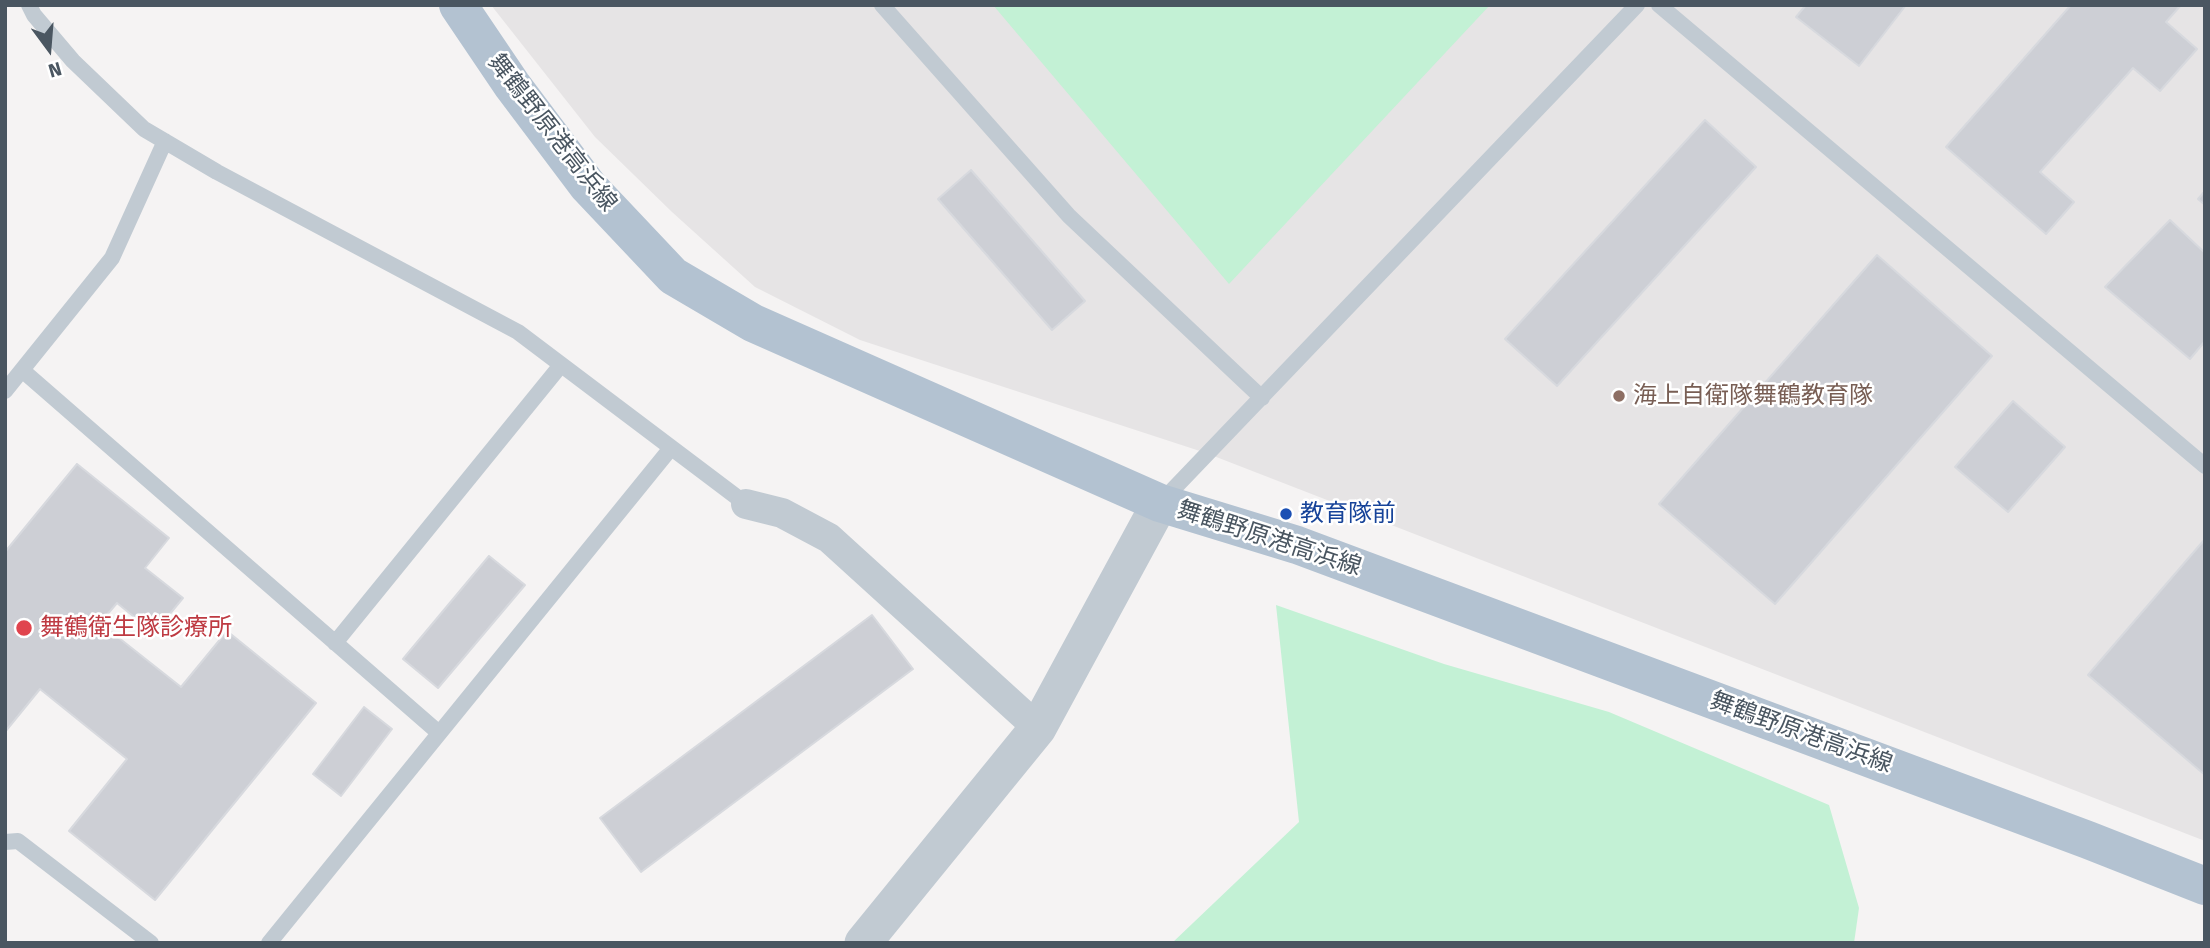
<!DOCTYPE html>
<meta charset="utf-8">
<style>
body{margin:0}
#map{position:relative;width:2210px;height:948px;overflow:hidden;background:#f5f3f3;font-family:"Fira Sans",sans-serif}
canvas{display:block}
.frame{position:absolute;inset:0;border:7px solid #4a5661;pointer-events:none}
.north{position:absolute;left:14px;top:14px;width:70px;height:70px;-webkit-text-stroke:5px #fff;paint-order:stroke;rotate:164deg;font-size:19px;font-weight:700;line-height:28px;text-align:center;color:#4a5661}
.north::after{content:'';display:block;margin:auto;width:24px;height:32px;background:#4a5661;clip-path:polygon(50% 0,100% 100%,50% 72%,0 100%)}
</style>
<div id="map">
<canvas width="2210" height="948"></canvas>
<div class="frame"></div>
<div class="north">N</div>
</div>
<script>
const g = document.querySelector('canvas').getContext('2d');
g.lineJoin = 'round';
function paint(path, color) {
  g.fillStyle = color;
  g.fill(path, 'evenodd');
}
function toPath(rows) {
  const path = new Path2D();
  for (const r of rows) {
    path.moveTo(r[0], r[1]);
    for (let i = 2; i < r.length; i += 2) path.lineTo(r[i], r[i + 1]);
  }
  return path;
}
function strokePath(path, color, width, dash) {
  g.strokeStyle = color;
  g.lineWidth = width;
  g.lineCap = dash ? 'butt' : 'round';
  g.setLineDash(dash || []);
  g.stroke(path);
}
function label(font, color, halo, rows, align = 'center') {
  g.font = font + ' "Fira Sans","Noto Sans JP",sans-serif';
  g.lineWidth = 5;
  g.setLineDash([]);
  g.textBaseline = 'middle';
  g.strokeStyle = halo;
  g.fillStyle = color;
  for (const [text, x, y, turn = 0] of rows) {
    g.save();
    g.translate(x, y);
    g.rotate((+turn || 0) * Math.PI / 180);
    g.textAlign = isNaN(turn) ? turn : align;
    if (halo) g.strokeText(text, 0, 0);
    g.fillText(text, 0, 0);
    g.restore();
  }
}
const education = toPath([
 [491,5,2205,5,2205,841,1206,453,860,340,755,287,672,212,595,137]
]);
const green = toPath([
 [993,5,1490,5,1229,284],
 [1276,605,1444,664,1609,712,1829,805,1859,908,1854,943,1172,943,1299,822]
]);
const building = toPath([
 [1806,5,1906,5,1859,66,1796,17,1806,5],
 [2071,5,2181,5,2166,22,2197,49,2160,91,2133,68,2040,172,2074,202,2046,234,1946,147,2071,5],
 [1705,120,1756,167,1557,386,1505,339,1705,120],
 [971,170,1085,301,1052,330,938,199,971,170],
 [2205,191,2205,205,2198,199,2205,191],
 [2170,220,2205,253,2205,341,2190,359,2105,287,2170,220],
 [1877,255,1992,356,1775,604,1659,504,1877,255],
 [2013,401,2065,447,2008,512,1955,467,2013,401],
 [77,464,169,538,145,568,183,598,154,633,117,603,100,623,181,687,227,631,316,703,155,900,69,831,127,759,40,689,5,732,5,552,77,464],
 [2205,539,2205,775,2088,675,2205,539],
 [489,556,525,585,438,688,403,659,489,556],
 [872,615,913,669,641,872,600,818,872,615],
 [364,707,392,729,341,796,313,774,364,707]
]);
const service = toPath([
 [29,5,34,15,73,61,144,129,217,172,518,332,746,504],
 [882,5,1069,216,1262,398],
 [1659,5,2205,466],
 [22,370,439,733],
 [5,391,112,258,165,141],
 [1162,501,1637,5],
 [335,643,561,365],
 [5,842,18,841,151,943],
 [269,943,671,448]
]);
const minor = toPath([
 [746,504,782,513,829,538,1038,728]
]);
const tertiary = toPath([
 [863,943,1038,728,1160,503]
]);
const primary = toPath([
 [458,5,512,85,588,186,673,276,753,323,1160,503,1297,545,2088,840,2205,886]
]);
const markers = [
 [1619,396,7,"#8d6e63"],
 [1286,514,7,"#1a4fb4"],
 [24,628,9,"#e0444e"]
];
const streetNames = [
 ["舞鶴野原港高浜線",552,133,52],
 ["舞鶴野原港高浜線",1269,539,18],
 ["舞鶴野原港高浜線",1801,733,20]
];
const educationNames = [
 ["海上自衛隊舞鶴教育隊",1633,396]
];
const transitNames = [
 ["教育隊前",1300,514]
];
const healthNames = [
 ["舞鶴衛生隊診療所",40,628]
];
paint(education, '#e6e4e5');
paint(green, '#c3f1d5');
paint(building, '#cdcfd5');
strokePath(building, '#d7d9de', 2);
strokePath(service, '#c1cad2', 16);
strokePath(minor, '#c1cad2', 30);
strokePath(tertiary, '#c1cad2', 37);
strokePath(primary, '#b3c2d1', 38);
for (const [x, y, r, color] of markers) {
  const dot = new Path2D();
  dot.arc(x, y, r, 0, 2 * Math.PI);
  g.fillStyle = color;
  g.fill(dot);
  strokePath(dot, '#fff', 2.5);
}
label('24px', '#4a5661', '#fff', streetNames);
label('24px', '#785e54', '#fff', educationNames, 'left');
label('24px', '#164399', '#fff', transitNames, 'left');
label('24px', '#be3a42', '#fff', healthNames, 'left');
</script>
